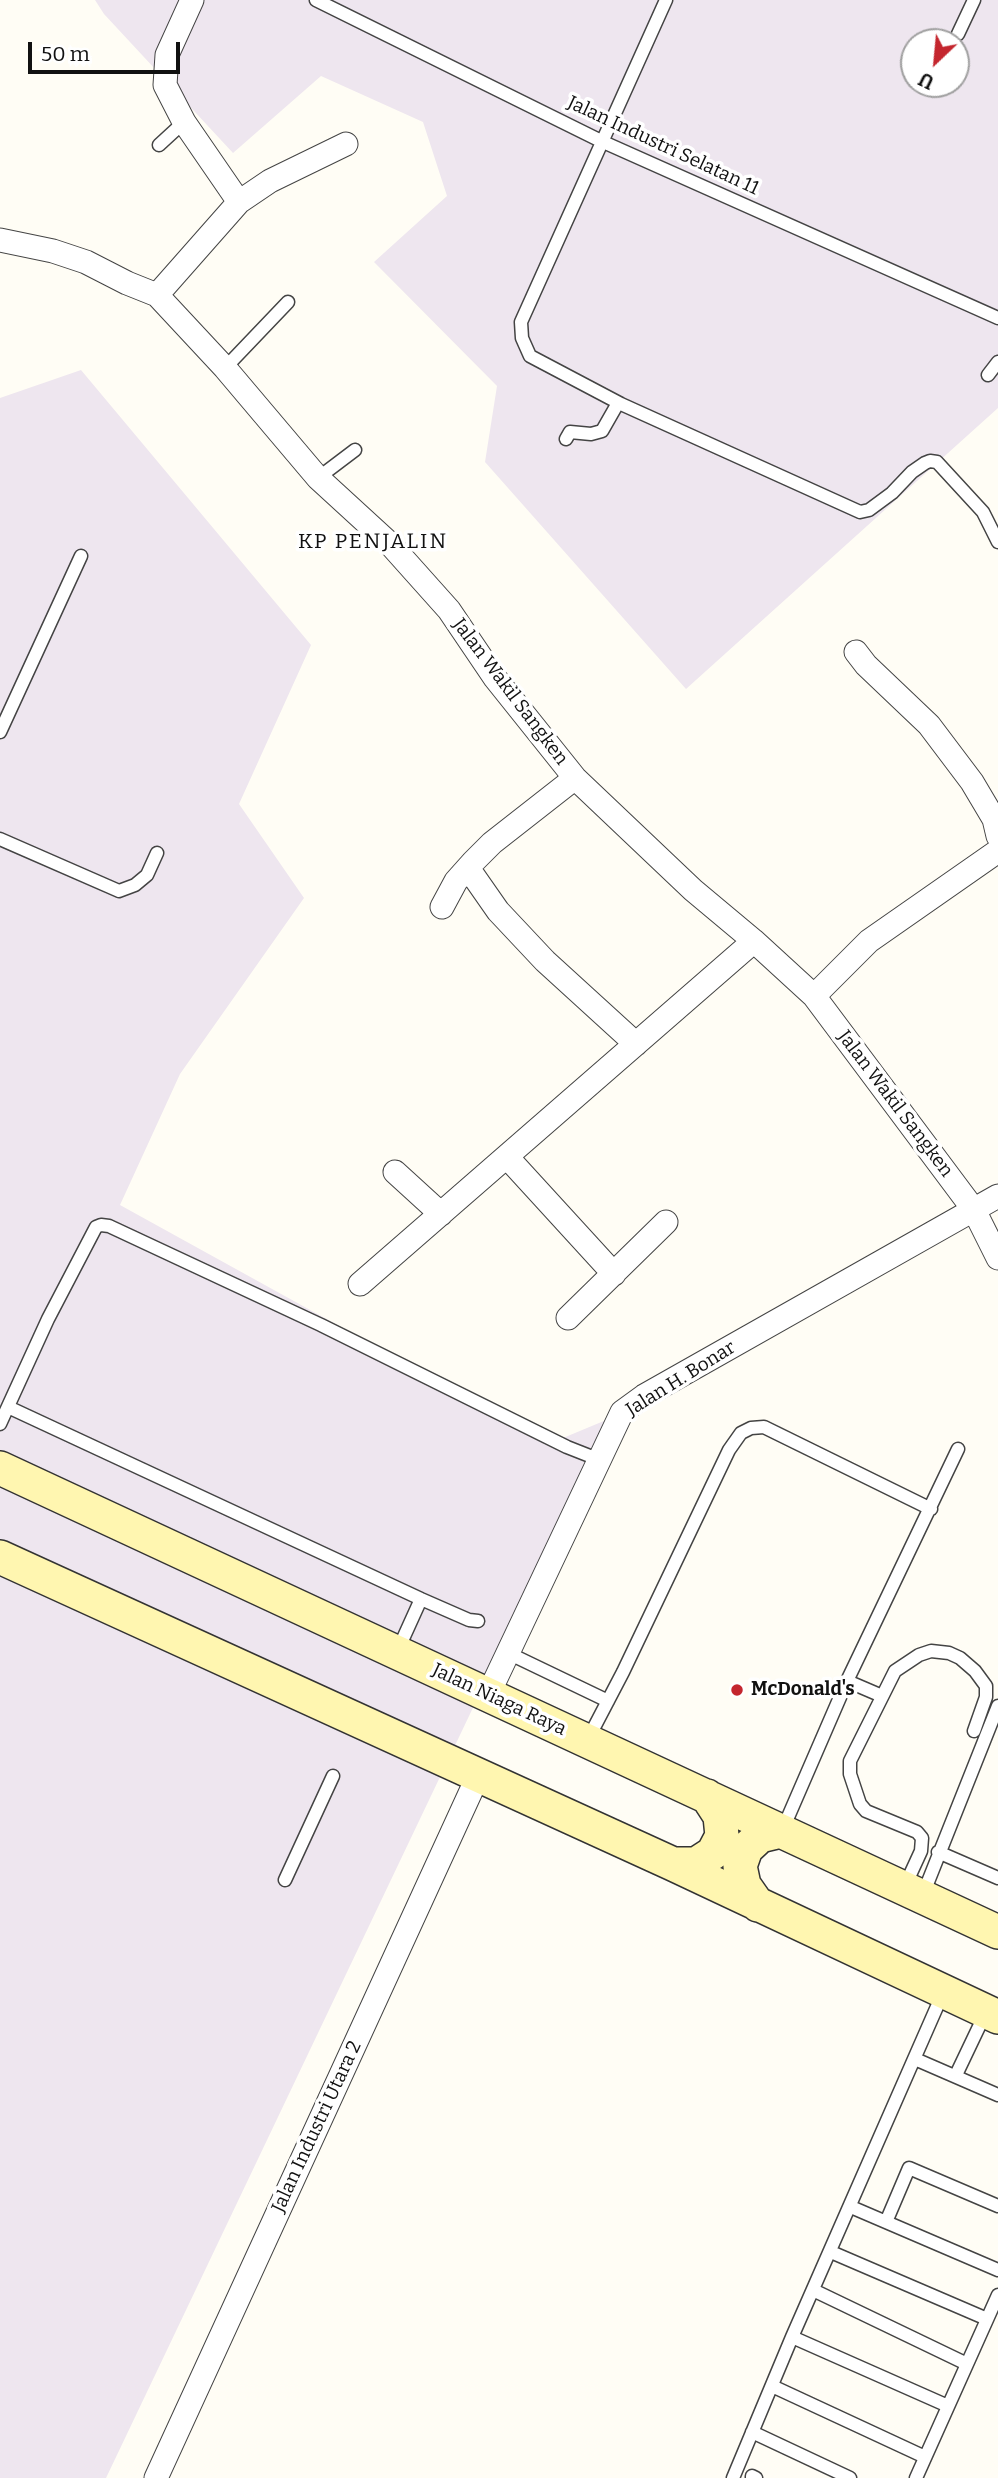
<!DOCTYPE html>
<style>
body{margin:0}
#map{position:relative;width:998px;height:2478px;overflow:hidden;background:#fffdf5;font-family:Bitter,serif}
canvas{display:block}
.north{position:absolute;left:900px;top:28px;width:70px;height:70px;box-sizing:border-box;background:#fff;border:2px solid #a0a0a0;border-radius:50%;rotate:206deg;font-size:19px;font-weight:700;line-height:28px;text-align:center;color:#111}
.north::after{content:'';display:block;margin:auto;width:24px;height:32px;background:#c4262e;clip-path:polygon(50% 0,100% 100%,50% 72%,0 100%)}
.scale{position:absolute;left:28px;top:42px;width:152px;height:32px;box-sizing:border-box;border:4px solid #111;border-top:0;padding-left:9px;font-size:21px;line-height:24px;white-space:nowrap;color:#111;-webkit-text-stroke:5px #fff;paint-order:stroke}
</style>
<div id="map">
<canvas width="998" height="2478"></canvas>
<div class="north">U</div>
<div class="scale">50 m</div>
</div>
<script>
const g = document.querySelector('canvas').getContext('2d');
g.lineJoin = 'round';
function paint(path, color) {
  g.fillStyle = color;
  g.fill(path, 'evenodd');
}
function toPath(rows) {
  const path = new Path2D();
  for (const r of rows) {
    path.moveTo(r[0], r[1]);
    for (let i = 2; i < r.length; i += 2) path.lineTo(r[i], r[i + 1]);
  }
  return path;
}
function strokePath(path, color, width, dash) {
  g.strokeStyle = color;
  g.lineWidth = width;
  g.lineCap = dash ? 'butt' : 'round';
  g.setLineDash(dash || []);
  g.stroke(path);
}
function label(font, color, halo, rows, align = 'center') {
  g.font = font + ' Bitter,serif';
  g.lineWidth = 7;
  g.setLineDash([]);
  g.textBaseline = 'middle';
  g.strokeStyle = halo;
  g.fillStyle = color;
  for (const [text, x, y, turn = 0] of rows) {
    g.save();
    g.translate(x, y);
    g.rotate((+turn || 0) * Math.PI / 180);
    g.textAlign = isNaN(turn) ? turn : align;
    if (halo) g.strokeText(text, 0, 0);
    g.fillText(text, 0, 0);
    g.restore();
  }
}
const industrial = toPath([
 [95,0,998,0,998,408,686,689,485,462,497,386,374,262,447,196,423,122,321,76,233,153,104,14],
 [914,42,956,42,956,84,914,84],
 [81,370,311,645,239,804,304,898,180,1074,120,1205,551,1443,611,1418,106,2478,0,2478,0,398]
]);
const lane = toPath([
 [316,0,601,141,998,318],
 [666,0,521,322,522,338,530,356,621,404,860,512,869,510,892,493,912,472,925,463,930,461,937,462,983,512,998,542],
 [958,34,974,0],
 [159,145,184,122],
 [225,368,288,302],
 [988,375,998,362],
 [566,439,570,432,591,434,602,431,618,403],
 [318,478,355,450],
 [0,732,81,556],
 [0,839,119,891,135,885,147,875,157,853],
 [8,1407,421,1599,469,1620,478,1621],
 [0,1424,48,1319,96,1227,101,1225,109,1226,321,1325,567,1447,600,1460],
 [397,1652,421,1599],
 [508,1653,608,1701],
 [847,1681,882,1696],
 [588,1739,623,1672,729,1450,741,1433,751,1428,764,1427,931,1509],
 [782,1831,847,1681,958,1449],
 [938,1852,998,1878],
 [285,1880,333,1776],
 [904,1888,921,1851,922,1838,917,1832,866,1811,860,1804,850,1774,850,1761,895,1671,919,1655,931,1651,949,1653,960,1658,975,1671,986,1686,986,1697,974,1731],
 [922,1897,998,1706],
 [915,2059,998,2095],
 [956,2075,986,2012],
 [851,2207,998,2270],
 [886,2222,909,2168,998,2206],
 [831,2252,987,2319],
 [813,2290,967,2364],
 [792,2337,948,2406],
 [772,2386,925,2457],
 [752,2432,850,2478],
 [733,2478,792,2337,943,1993],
 [752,2478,752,2476,756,2478],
 [916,2478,998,2295]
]);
const street = toPath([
 [192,0,167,55,165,85,184,122,239,202],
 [0,240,53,251,86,262,127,283,157,295,225,368,318,478,390,544,449,610,495,678,575,778,693,890,754,941,814,996,974,1210,998,1258],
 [157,295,239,202,270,181,346,144],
 [856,652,866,665,929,725,972,782,994,819,998,836],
 [468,868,498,911,545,961,636,1044],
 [442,907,456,881,473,862,492,843,575,778],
 [814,996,869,941,998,851],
 [507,1157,614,1274],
 [395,1172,441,1214],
 [360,1284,754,941],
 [568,1318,666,1222],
 [488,1695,622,1412,644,1396,998,1196],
 [156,2478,478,1776]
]);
const secondary = toPath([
 [0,1468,998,1932],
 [0,1557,673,1864,998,2017],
 [673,1864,696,1864,713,1853,722,1836,720,1816,707,1796],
 [758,1905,744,1885,740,1866,746,1849,760,1836,781,1831]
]);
const markers = [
 [737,1690,7,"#c4262e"]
];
const streetNames = [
 ["Jalan Industri Selatan 11",663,146,25],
 ["Jalan Wakil Sangken",510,692,53],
 ["Jalan Wakil Sangken",895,1104,53],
 ["Jalan H. Bonar",681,1379,-32],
 ["Jalan Niaga Raya",499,1700,25],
 ["Jalan Industri Utara 2",317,2127,-65]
];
const poiNames = [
 ["McDonald's",751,1690]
];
const neighbourhoodNames = [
 ["KP PENJALIN",373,542]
];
paint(industrial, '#eee6ef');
strokePath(lane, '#444', 15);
strokePath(street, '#444', 25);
strokePath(secondary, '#333', 36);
strokePath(lane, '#fff', 12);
strokePath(street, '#fff', 23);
strokePath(secondary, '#fff6b0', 33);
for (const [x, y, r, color] of markers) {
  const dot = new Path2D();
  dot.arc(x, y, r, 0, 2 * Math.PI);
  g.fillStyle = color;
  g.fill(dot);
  strokePath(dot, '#fff', 2.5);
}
label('19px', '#111', '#fff', streetNames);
label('bold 19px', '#111', '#fff', poiNames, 'left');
g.letterSpacing = '2px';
label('21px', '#111', '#fff', neighbourhoodNames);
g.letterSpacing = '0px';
</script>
